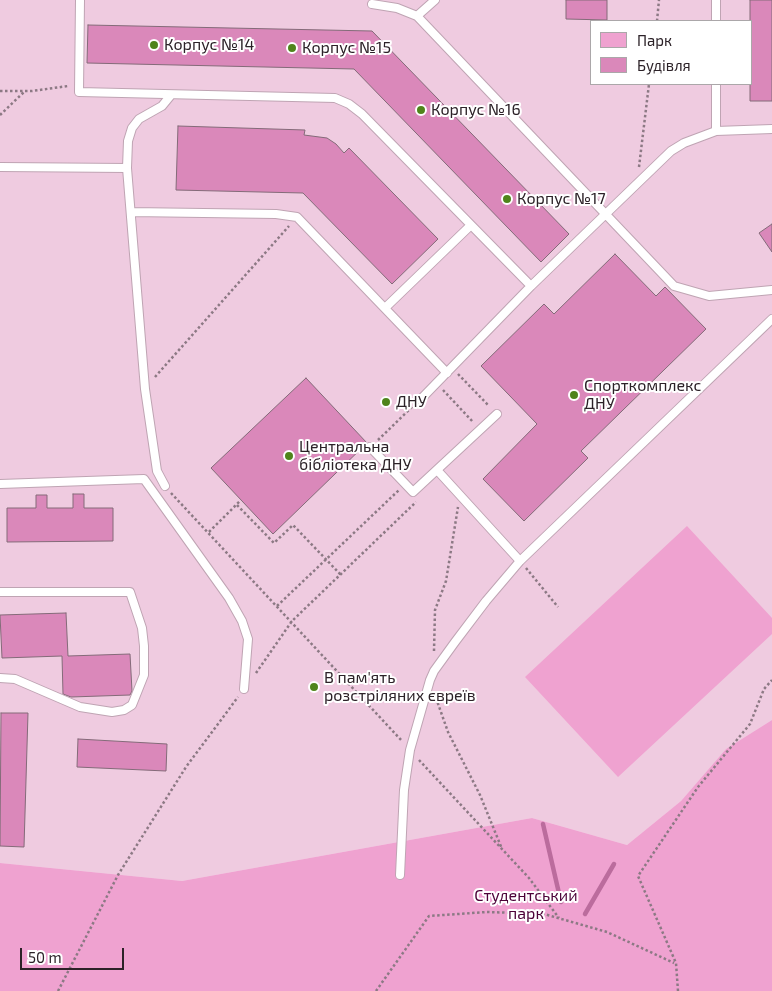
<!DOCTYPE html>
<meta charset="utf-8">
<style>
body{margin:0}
#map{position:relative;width:772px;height:991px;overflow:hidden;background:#f5d8e9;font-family:"Exo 2",sans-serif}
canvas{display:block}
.legend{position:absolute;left:590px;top:20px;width:162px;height:65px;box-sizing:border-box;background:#fff;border:1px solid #aba7a9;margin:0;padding:6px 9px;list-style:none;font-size:15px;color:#2c2228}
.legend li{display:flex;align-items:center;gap:10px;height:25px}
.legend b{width:25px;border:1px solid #aba7a9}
.scale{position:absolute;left:20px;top:948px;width:104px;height:22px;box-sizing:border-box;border:2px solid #2c2228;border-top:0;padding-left:6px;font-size:15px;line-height:18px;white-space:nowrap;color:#2c2228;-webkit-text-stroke:4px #fff;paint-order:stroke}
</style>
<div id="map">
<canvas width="772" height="991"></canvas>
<ul class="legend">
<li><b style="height:14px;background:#efa2d0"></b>Парк</li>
<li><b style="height:14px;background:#da88ba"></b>Будівля</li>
</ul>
<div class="scale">50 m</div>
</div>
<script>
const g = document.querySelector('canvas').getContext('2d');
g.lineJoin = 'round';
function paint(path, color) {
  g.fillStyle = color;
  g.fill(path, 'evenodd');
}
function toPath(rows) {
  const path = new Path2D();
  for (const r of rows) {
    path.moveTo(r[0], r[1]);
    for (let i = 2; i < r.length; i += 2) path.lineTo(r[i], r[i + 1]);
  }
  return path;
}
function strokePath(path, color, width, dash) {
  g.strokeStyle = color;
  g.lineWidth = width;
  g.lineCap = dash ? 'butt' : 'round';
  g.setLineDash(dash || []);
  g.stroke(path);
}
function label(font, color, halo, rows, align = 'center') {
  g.font = font + ' "Exo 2",sans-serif';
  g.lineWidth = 4;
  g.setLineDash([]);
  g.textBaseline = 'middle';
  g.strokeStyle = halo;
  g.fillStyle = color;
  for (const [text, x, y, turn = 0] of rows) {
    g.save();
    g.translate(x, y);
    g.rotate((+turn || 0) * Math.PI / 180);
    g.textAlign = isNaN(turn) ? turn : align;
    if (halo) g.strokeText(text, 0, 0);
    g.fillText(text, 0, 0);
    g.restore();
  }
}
const built = toPath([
 [0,0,772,0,772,720,726,749,681,801,627,845,532,818,182,881,0,863],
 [591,21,751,21,751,84,591,84]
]);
const green = toPath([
 [687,526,772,618,772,634,618,777,525,677],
 [772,720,772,991,0,991,0,863,182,881,532,818,627,845,681,801,726,749]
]);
const stream = toPath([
 [543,824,561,902],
 [585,914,614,864]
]);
const building = toPath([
 [566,0,607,0,607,20,566,19,566,0],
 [750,0,772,0,772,101,750,101,750,0],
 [88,25,372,31,569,234,541,262,354,69,87,63,88,25],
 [178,126,305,130,304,135,327,138,336,144,344,153,349,148,438,239,392,284,303,193,176,190,178,126],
 [772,224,772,252,759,233,772,224],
 [615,254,656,296,665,287,706,329,581,451,588,458,524,521,483,479,537,424,481,366,544,304,554,314,615,254],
 [306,378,367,443,273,534,211,468,306,378],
 [73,494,84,494,84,508,113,508,113,541,7,542,7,508,36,508,36,495,47,495,47,508,73,508,73,494],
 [66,613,68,656,130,654,132,691,130,695,71,697,63,694,62,656,2,658,0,615,66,613],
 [1,713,28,713,24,847,0,846,1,713],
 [78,739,167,744,166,771,77,767,78,739]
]);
const path = toPath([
 [657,21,659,0],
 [0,91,32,91,68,86],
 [0,115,24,92],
 [639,167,649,84],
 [458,374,489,406],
 [155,377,289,226],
 [443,390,473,422],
 [378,440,413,406],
 [171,493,402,741],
 [237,505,274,543,293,525,341,575],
 [209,532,241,500],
 [526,568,558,607],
 [277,606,399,490],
 [434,651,435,610,446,581,458,507],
 [256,673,292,621,416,502],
 [436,698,448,732,480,795,502,849],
 [419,760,529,878,559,918],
 [58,991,118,875,186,767,238,697],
 [376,991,429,916,487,912,544,914,607,932,674,963],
 [678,991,676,963,638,876,698,787,750,724,764,689,772,680]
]);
const lane = toPath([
 [80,0,79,92,335,98,349,104,362,114,531,286],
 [372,4,397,8,417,16,674,286,709,296,772,290],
 [417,16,435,0],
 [716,21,716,0],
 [716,131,716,84],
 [0,167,127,168],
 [131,212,276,214,297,217,447,373],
 [385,308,470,226],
 [420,400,531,286,671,151,684,143,716,131,772,129],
 [370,447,413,492,497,414],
 [437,470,520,561,772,319],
 [0,484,144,479,229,598,242,621,248,639,244,689],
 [165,486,157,471,145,389,127,168,128,141,132,128,139,119,162,106,171,95],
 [0,592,130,592,142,628,144,646,144,675,132,705,124,710,112,712,80,707,15,679,0,678],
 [400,875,404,790,410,750,430,680,434,671,455,642,486,601,520,561]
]);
const markers = [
 [154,45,5,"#4f841b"],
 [292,48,5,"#4f841b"],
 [421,110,5,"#4f841b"],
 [507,199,5,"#4f841b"],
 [574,395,5,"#4f841b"],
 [386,402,5,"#4f841b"],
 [289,456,5,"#4f841b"],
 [314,687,5,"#4f841b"]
];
const poiNames = [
 ["Корпус №14",164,45],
 ["Корпус №15",302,48],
 ["Корпус №16",431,110],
 ["Корпус №17",517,199],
 ["Спорткомплекс",584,386],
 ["ДНУ",584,404],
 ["ДНУ",396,402],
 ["Центральна",299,447],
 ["бібліотека ДНУ",299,465],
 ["В пам'ять",324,678],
 ["розстріляних євреїв",324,696]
];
const parkNames = [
 ["Студентський",526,896],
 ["парк",526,914]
];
paint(built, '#efcbe0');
paint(green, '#efa2d0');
strokePath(stream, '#bb6c9d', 4.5);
paint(building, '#da88ba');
strokePath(building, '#846b79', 1);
strokePath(lane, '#bfa4b3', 10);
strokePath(path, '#8c7984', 2.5, [2.5, 2.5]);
strokePath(lane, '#fff', 8);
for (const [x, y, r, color] of markers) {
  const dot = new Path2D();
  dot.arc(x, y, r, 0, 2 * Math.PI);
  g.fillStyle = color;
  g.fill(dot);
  strokePath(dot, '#fff', 2);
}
label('16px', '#2c2228', '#fff', poiNames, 'left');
label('16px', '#4c0238', '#fff', parkNames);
</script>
